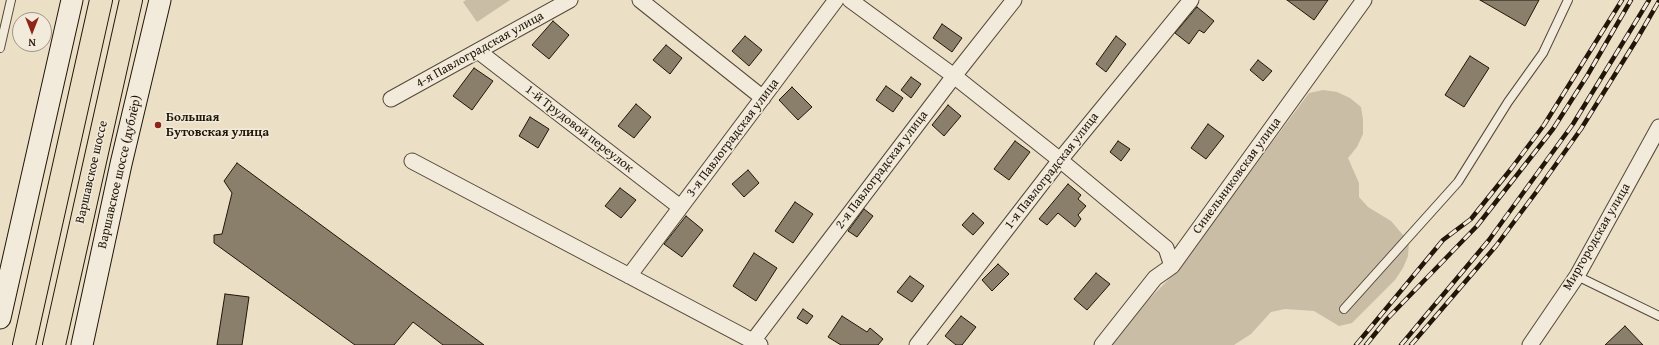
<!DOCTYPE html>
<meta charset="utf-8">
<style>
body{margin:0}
#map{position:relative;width:1659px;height:345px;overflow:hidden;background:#ebdfc6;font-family:"Gentium Book Plus",serif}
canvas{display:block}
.north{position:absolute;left:12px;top:12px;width:40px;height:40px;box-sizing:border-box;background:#f2eada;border:1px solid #9e9586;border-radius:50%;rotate:180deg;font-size:11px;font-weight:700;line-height:16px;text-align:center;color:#211608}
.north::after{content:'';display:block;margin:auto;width:14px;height:18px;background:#8f2418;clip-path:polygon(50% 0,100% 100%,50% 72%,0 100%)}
</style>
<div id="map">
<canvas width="1659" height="345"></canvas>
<div class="north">N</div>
</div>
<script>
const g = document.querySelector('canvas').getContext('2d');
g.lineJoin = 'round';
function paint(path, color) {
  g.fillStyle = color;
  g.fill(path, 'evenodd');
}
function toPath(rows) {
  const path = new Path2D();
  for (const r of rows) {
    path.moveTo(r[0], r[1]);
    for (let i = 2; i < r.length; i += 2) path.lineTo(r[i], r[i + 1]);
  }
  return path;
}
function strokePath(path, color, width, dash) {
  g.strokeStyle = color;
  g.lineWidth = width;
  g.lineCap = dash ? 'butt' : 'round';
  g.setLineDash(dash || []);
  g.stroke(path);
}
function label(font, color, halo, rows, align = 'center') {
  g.font = font + ' "Gentium Book Plus",serif';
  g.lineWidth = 3;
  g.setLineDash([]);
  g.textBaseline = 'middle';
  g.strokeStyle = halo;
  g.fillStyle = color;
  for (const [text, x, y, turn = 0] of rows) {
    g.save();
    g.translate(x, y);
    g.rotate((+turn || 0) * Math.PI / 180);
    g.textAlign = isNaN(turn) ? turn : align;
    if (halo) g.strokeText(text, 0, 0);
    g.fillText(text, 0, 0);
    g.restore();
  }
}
const green = toPath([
 [466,0,510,0,477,22,463,2],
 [1323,90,1337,92,1350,98,1361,107,1363,120,1363,134,1357,147,1348,158,1359,183,1359,197,1368,207,1391,221,1409,242,1408,256,1403,268,1395,280,1352,323,1339,326,1314,311,1285,309,1271,312,1251,334,1234,345,1113,345,1149,299,1175,273,1309,93]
]);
const building = toPath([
 [1287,0,1328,0,1314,20,1287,0],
 [1480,0,1539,0,1525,26,1480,0],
 [1197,7,1214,21,1204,33,1199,30,1189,44,1175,33,1197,7],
 [553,21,569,35,549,59,532,45,553,21],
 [942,24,962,38,952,52,933,38,942,24],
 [745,36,762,50,749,66,732,51,745,36],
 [1116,36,1126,44,1106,72,1096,64,1116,36],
 [666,45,682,58,670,74,653,60,666,45],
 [1470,56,1489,68,1464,107,1445,95,1470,56],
 [1258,60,1272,71,1263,81,1250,70,1258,60],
 [474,68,493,81,472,110,453,96,474,68],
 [911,77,921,84,911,98,901,90,911,77],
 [886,86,903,98,893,112,876,100,886,86],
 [792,87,812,107,798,120,779,100,792,87],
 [636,104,651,117,634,138,618,126,636,104],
 [948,105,961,116,944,136,932,125,948,105],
 [530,117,549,129,538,148,519,136,530,117],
 [1208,124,1224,136,1206,159,1191,148,1208,124],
 [1015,141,1030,152,1009,180,994,169,1015,141],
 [1118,141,1130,149,1121,161,1110,152,1118,141],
 [237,163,484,345,443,345,413,322,394,345,355,345,214,243,214,235,222,234,232,193,224,181,237,163],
 [748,170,759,183,744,197,732,184,748,170],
 [1068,184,1081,195,1078,199,1086,206,1078,215,1081,219,1075,227,1058,213,1047,225,1039,219,1068,184],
 [620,188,636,200,621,218,605,206,620,188],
 [795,202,813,214,793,243,775,231,795,202],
 [864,209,873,216,857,237,848,231,864,209],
 [973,213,984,223,973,235,962,225,973,213],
 [686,216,703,230,682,257,664,244,686,216],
 [754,253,777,268,756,301,733,286,754,253],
 [998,264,1009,274,992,291,982,280,998,264],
 [1096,273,1110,284,1087,310,1074,299,1096,273],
 [910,276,924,286,912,302,897,292,910,276],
 [225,294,249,297,242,345,217,345,225,294],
 [803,309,813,316,807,324,797,318,803,309],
 [842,316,867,332,870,328,883,339,878,345,841,345,828,337,842,316],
 [961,316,976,327,962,345,956,345,945,336,961,316],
 [1625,326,1643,345,1605,345,1625,326]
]);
const lane = toPath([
 [0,48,11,0],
 [1577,276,1659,316],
 [1344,309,1458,182,1508,102,1543,53,1568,0]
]);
const street = toPath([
 [640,0,763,98],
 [850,0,954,76,1060,160,1166,248,1172,266],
 [478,51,680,207],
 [391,99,570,0],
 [412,161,760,345],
 [629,276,836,0],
 [753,345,753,341,954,76,1014,0],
 [917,345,1060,160,1191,0],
 [1102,345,1155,278,1172,266,1364,0],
 [1530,345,1577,276,1659,127]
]);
const secondary = toPath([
 [0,318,72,0],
 [82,345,121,164,160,0]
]);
const primary = toPath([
 [24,345,101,0],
 [54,345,131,0]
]);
const rail = toPath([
 [1356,345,1443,240,1471,219,1511,169,1544,125,1622,0],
 [1366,345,1387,319,1477,226,1553,129,1587,76,1631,0],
 [1401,345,1489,240,1573,124,1649,0],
 [1411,345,1496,246,1537,191,1581,129,1637,39,1659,1]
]);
const markers = [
 [158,125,4,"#8f2418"]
];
const streetNames = [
 ["4-я Павлоградская улица",480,50,-29],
 ["1-й Трудовой переулок",579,129,38],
 ["3-я Павлоградская улица",733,138,-53],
 ["2-я Павлоградская улица",882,170,-53],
 ["1-я Павлоградская улица",1052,171,-52],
 ["Варшавское шоссе",92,172,-77],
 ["Варшавское шоссе (дублёр)",120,172,-77],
 ["Синельниковская улица",1237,176,-54],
 ["Миргородская улица",1597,237,-60]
];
const poiNames = [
 ["Большая",166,118],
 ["Бутовская улица",166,133]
];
paint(green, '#c9bda6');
paint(building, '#8a7f6b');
strokePath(building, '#211608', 1);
strokePath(lane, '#544838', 10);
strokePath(street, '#544838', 17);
strokePath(secondary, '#211608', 23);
strokePath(primary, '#211608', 24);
strokePath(lane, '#f2eada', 8);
strokePath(street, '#f2eada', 15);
strokePath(secondary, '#f2eada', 21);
strokePath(primary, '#ebdfc6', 22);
strokePath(rail, '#211608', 4.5);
strokePath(rail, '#f2eada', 3, [9]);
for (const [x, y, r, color] of markers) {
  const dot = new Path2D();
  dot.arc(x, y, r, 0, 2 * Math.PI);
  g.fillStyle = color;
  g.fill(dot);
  strokePath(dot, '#f2eada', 1.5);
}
label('13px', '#211608', '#f2eada', streetNames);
label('bold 13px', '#211608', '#f2eada', poiNames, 'left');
</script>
